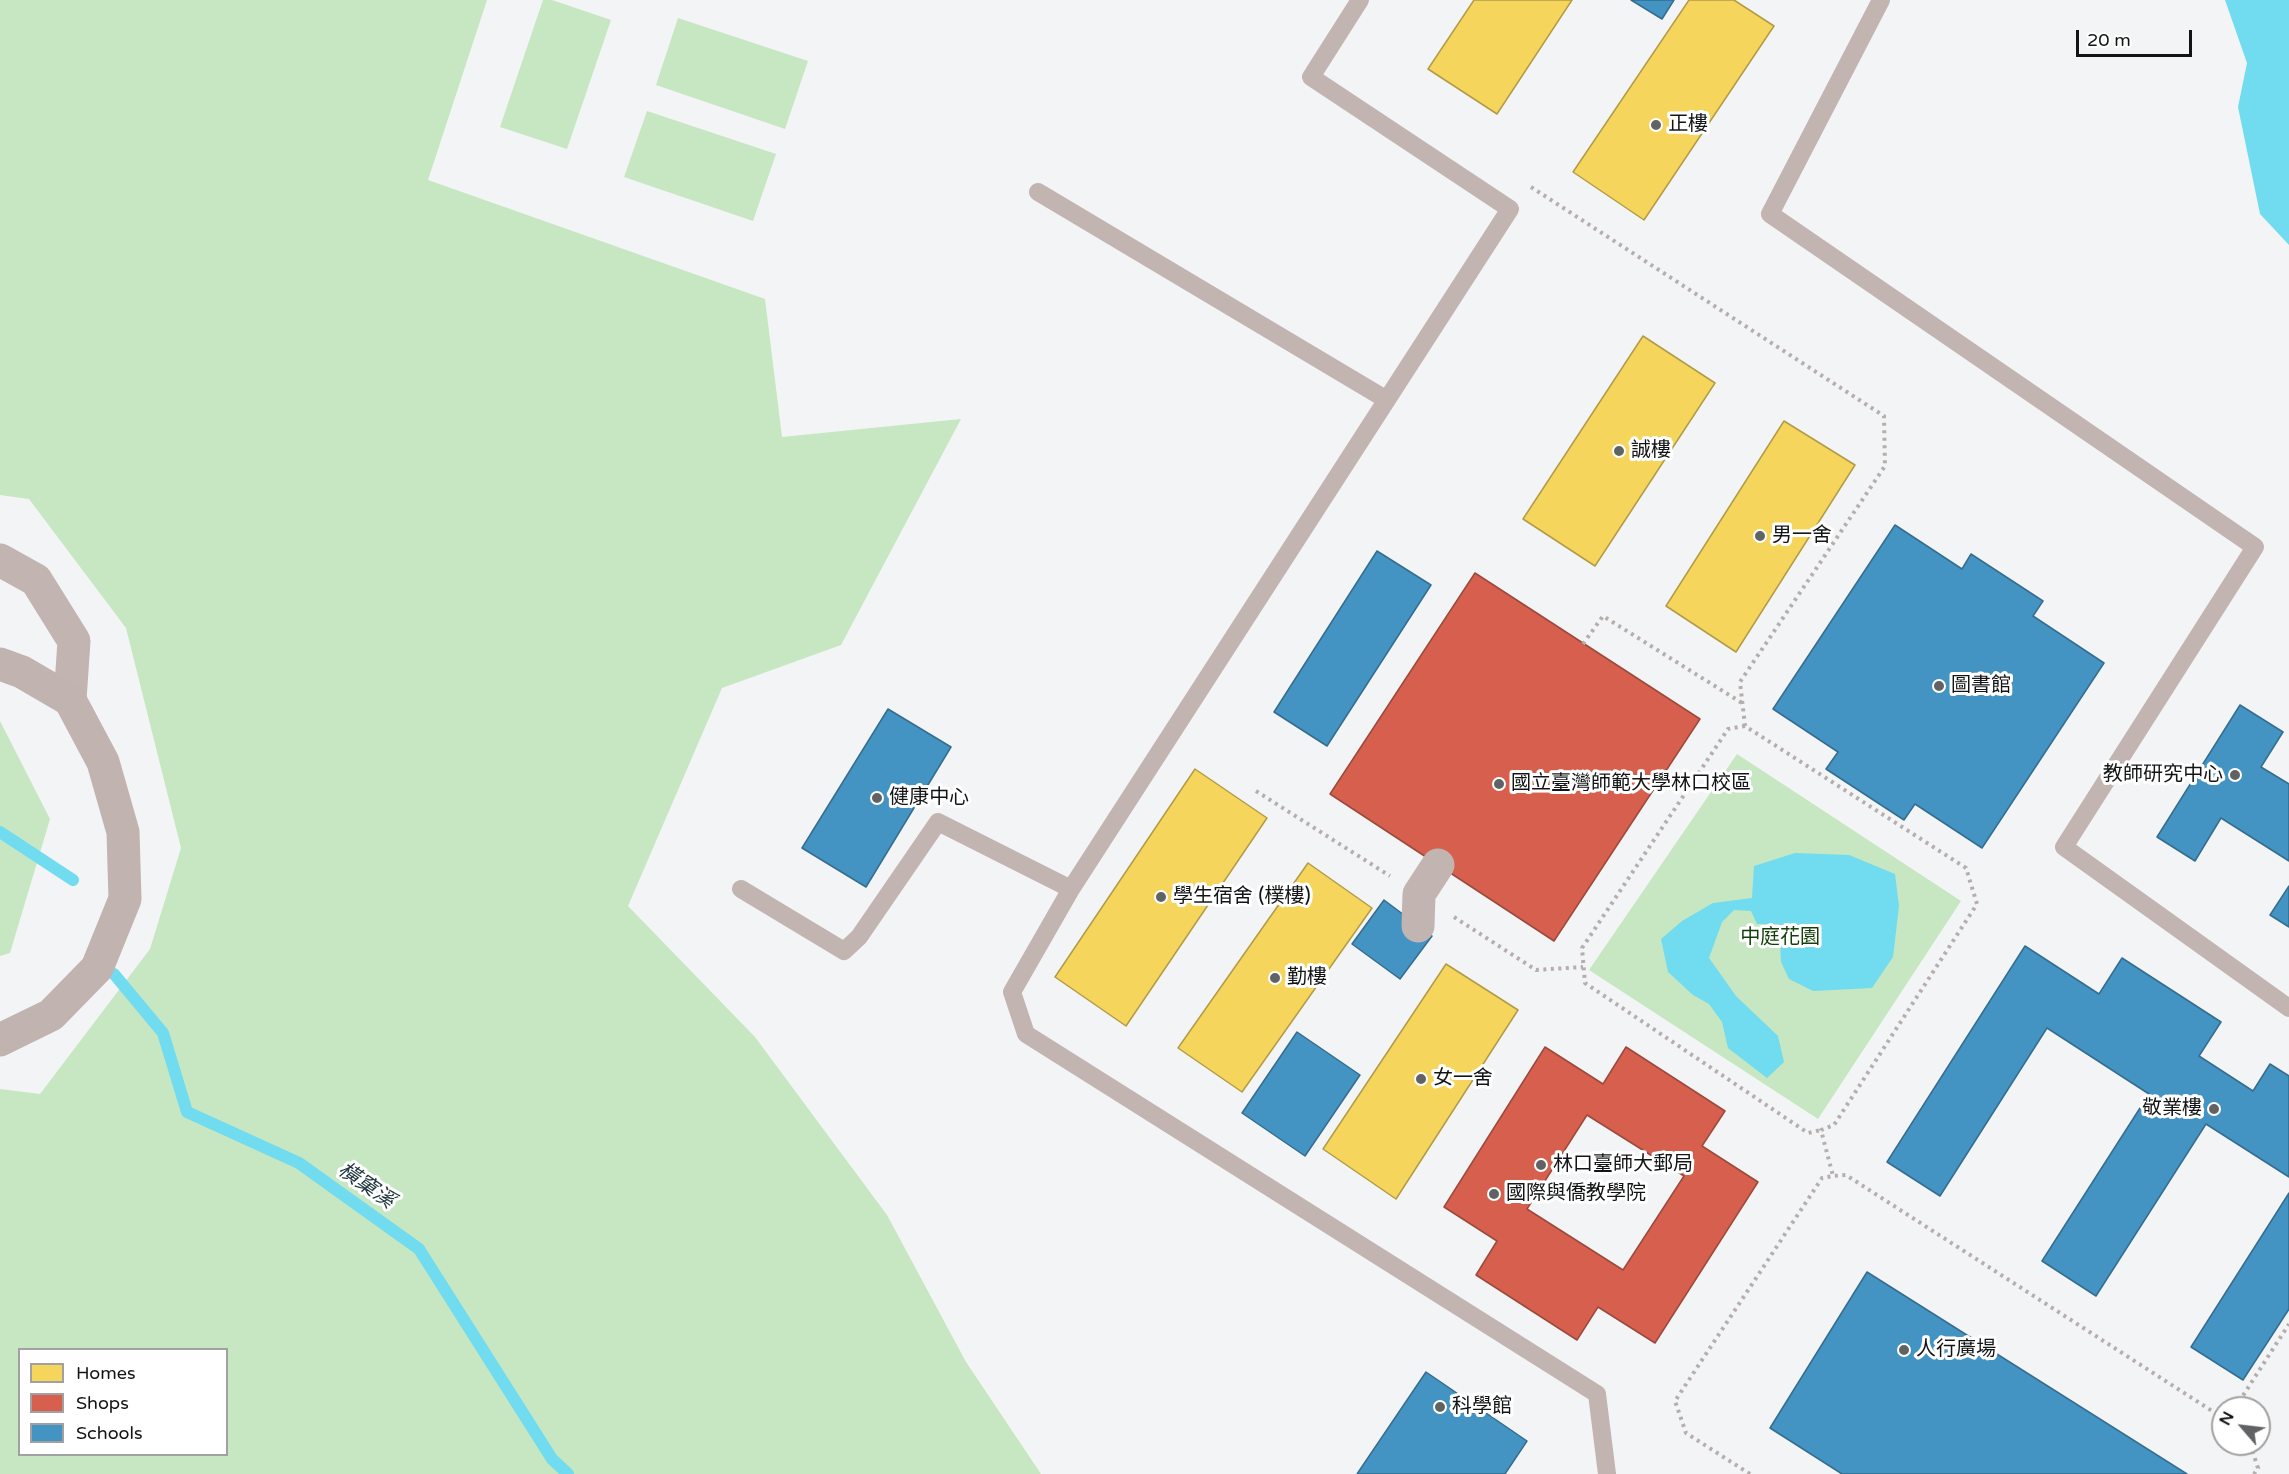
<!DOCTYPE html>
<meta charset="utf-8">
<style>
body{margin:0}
#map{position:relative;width:2289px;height:1474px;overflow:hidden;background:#f3f4f5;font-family:"Varela Round",sans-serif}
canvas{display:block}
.legend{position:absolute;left:18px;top:1348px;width:210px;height:108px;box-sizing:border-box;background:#fff;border:2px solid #a1a1a1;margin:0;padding:8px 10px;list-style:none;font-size:18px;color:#131415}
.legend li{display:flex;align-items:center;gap:12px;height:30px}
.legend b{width:30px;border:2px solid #a1a1a1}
.north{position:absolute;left:2211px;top:1396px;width:60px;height:60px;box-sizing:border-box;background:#fff;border:2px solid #a1a1a1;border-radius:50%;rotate:298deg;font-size:16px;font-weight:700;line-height:24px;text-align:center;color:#131415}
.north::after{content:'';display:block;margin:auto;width:21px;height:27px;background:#616263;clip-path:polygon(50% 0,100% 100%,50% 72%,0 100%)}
.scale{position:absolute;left:2076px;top:30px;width:116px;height:27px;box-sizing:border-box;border:3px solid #131415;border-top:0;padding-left:8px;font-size:18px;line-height:21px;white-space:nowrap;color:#131415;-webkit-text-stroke:4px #fff;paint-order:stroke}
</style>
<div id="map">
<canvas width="2289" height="1474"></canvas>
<ul class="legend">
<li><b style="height:16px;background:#f6d55c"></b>Homes</li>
<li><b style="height:16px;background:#d6604d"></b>Shops</li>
<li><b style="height:16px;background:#4393c3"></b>Schools</li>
</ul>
<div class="north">N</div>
<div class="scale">20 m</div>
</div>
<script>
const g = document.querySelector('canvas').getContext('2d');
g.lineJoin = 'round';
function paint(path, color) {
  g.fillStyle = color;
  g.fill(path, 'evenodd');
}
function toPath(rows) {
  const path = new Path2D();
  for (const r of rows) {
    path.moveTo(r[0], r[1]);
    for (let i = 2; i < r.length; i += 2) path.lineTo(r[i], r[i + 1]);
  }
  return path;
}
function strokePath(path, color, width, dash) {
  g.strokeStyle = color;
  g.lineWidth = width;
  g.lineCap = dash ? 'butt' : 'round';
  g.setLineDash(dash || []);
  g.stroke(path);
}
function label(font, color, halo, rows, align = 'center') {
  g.font = font + ' "Varela Round","Noto Sans TC",sans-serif';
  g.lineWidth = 6;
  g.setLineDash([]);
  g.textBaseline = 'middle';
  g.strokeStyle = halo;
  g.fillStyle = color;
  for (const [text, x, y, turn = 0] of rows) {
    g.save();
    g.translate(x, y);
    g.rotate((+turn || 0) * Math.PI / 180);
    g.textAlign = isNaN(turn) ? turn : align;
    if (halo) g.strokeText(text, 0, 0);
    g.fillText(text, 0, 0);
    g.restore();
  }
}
const green = toPath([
 [0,0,487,0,428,180,765,299,782,437,961,419,841,645,722,688,628,906,755,1037,887,1215,966,1362,1041,1474,0,1474,0,1089,40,1094,150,949,181,848,126,628,29,499,0,495],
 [20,1350,226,1350,226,1454,20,1454],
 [543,0,552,0,611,20,567,149,500,127],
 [678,18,808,61,785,129,656,85],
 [647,111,776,154,753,221,624,177],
 [0,721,50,819,10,953,0,956],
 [1737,754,1961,901,1818,1119,1589,970]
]);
const water = toPath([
 [2225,0,2289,0,2289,245,2260,214,2238,107,2247,63],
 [1795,853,1849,855,1895,874,1899,906,1893,957,1872,988,1813,991,1789,979,1781,962,1779,924,1757,924,1751,911,1734,910,1722,922,1709,958,1736,996,1778,1036,1784,1062,1767,1078,1728,1048,1722,1022,1709,1004,1693,995,1668,972,1661,939,1682,921,1713,903,1752,898,1754,866]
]);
const homes = toPath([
 [1474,0,1572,0,1497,114,1428,69,1474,0],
 [1689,0,1734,0,1774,26,1644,220,1573,172,1689,0],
 [1643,336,1715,383,1595,566,1523,519,1643,336],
 [1784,421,1855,465,1736,652,1666,606,1784,421],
 [1195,769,1267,818,1126,1026,1055,977,1195,769],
 [1308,863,1372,908,1242,1092,1178,1048,1308,863],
 [1446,964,1518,1010,1396,1199,1323,1149,1446,964]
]);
const shops = toPath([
 [1475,573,1700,719,1554,941,1330,794,1475,573],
 [1545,1047,1603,1084,1626,1047,1725,1111,1702,1146,1758,1182,1655,1343,1598,1307,1577,1340,1476,1275,1497,1241,1444,1207,1545,1047],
 [1587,1115,1684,1176,1623,1270,1527,1209,1587,1115]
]);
const schools = toPath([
 [1631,0,1674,0,1662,19,1631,0],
 [1895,525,1962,569,1971,554,2043,601,2033,616,2104,663,1982,848,1915,804,1904,820,1826,769,1838,752,1773,709,1895,525],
 [1377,551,1431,585,1327,746,1274,712,1377,551],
 [2240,705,2283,732,2261,767,2289,784,2289,861,2221,818,2195,861,2157,837,2240,705],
 [888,709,951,747,866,887,802,848,888,709],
 [2289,886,2289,927,2270,915,2289,886],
 [1384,900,1432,936,1400,979,1352,944,1384,900],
 [2025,946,2099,994,2122,958,2221,1022,2199,1056,2253,1091,2270,1064,2289,1076,2289,1177,2206,1124,2096,1296,2042,1261,2149,1094,2047,1028,1940,1196,1887,1162,2025,946],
 [1297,1032,1360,1075,1305,1156,1242,1113,1297,1032],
 [2289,1193,2289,1309,2243,1380,2191,1347,2289,1193],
 [1867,1272,2187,1474,1842,1474,1770,1428,1867,1272],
 [1426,1372,1527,1441,1505,1474,1357,1474,1426,1372]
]);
const stream = toPath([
 [0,832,73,880],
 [114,974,163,1033,187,1112,299,1163,419,1249,552,1459,568,1474]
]);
const path = toPath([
 [1531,187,1884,416,1885,466,1740,682,1745,726,1966,868,1977,904,1834,1125,1821,1130,1833,1176],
 [1583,644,1603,616,1742,703],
 [1745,726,1728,729,1582,948,1585,983,1808,1133,1821,1130],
 [1256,791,1390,876],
 [1454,917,1536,970,1583,967],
 [2235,1408,2289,1324],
 [2250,1444,2258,1468,2254,1474],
 [1750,1474,1686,1433,1675,1401,1822,1178,1833,1176,1846,1175,2223,1418]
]);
const lane = toPath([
 [1360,0,1311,77,1510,209,1071,889,1012,992,1026,1034,1597,1394,1607,1474],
 [1881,0,1770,214,2255,547,2064,847,2289,1008],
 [1038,192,1387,400],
 [741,889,844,951,859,937,938,822,1071,889]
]);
const street = toPath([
 [0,560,36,580,74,641,70,700],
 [1418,926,1419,894,1438,865]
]);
const secondary = toPath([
 [0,664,22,672,70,700,103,762,123,832,125,899,97,968,51,1015,0,1040]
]);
const markers = [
 [1656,125,6,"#616263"],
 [1619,451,6,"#616263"],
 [1760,536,6,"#616263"],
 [1939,686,6,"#616263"],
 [2235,775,6,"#616263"],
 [1499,784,6,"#616263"],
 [877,798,6,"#616263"],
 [1161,897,6,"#616263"],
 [1275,978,6,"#616263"],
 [1421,1079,6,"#616263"],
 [2214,1109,6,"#616263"],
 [1541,1165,6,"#616263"],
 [1494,1194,6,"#616263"],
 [1904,1350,6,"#616263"],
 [1440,1407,6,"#616263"]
];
const poiNames = [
 ["正樓",1668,125],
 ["誠樓",1631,451],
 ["男一舍",1772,536],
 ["圖書館",1951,686],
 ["教師研究中心",2223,775,"right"],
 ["國立臺灣師範大學林口校區",1511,784],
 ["健康中心",889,798],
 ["學生宿舍 (樸樓)",1173,897],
 ["勤樓",1287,978],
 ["女一舍",1433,1079],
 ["敬業樓",2202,1109,"right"],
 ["林口臺師大郵局",1553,1165],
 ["國際與僑教學院",1506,1194],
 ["人行廣場",1916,1350],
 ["科學館",1452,1407]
];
const parkNames = [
 ["中庭花園",1780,938]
];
const waterNames = [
 ["橫窠溪",366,1186,35]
];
paint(green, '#c6e7c2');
paint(water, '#71dbef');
paint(homes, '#f6d55c');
strokePath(homes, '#b29b47', 1.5);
paint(shops, '#d6604d');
strokePath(shops, '#9c493c', 1.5);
paint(schools, '#4393c3');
strokePath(schools, '#356d8f', 1.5);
strokePath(stream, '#71dbef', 12);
strokePath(path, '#b6aeac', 4, [3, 4.5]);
strokePath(lane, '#c2b4b1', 18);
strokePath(street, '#c2b4b1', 33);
strokePath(secondary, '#c1b3af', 33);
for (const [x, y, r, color] of markers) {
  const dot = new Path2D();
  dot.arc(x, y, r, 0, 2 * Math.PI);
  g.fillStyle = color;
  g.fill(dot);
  strokePath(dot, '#fff', 2);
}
label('20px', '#131415', '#fff', poiNames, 'left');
label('20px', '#133f0a', '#fff', parkNames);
label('italic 21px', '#20383e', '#fff', waterNames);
</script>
